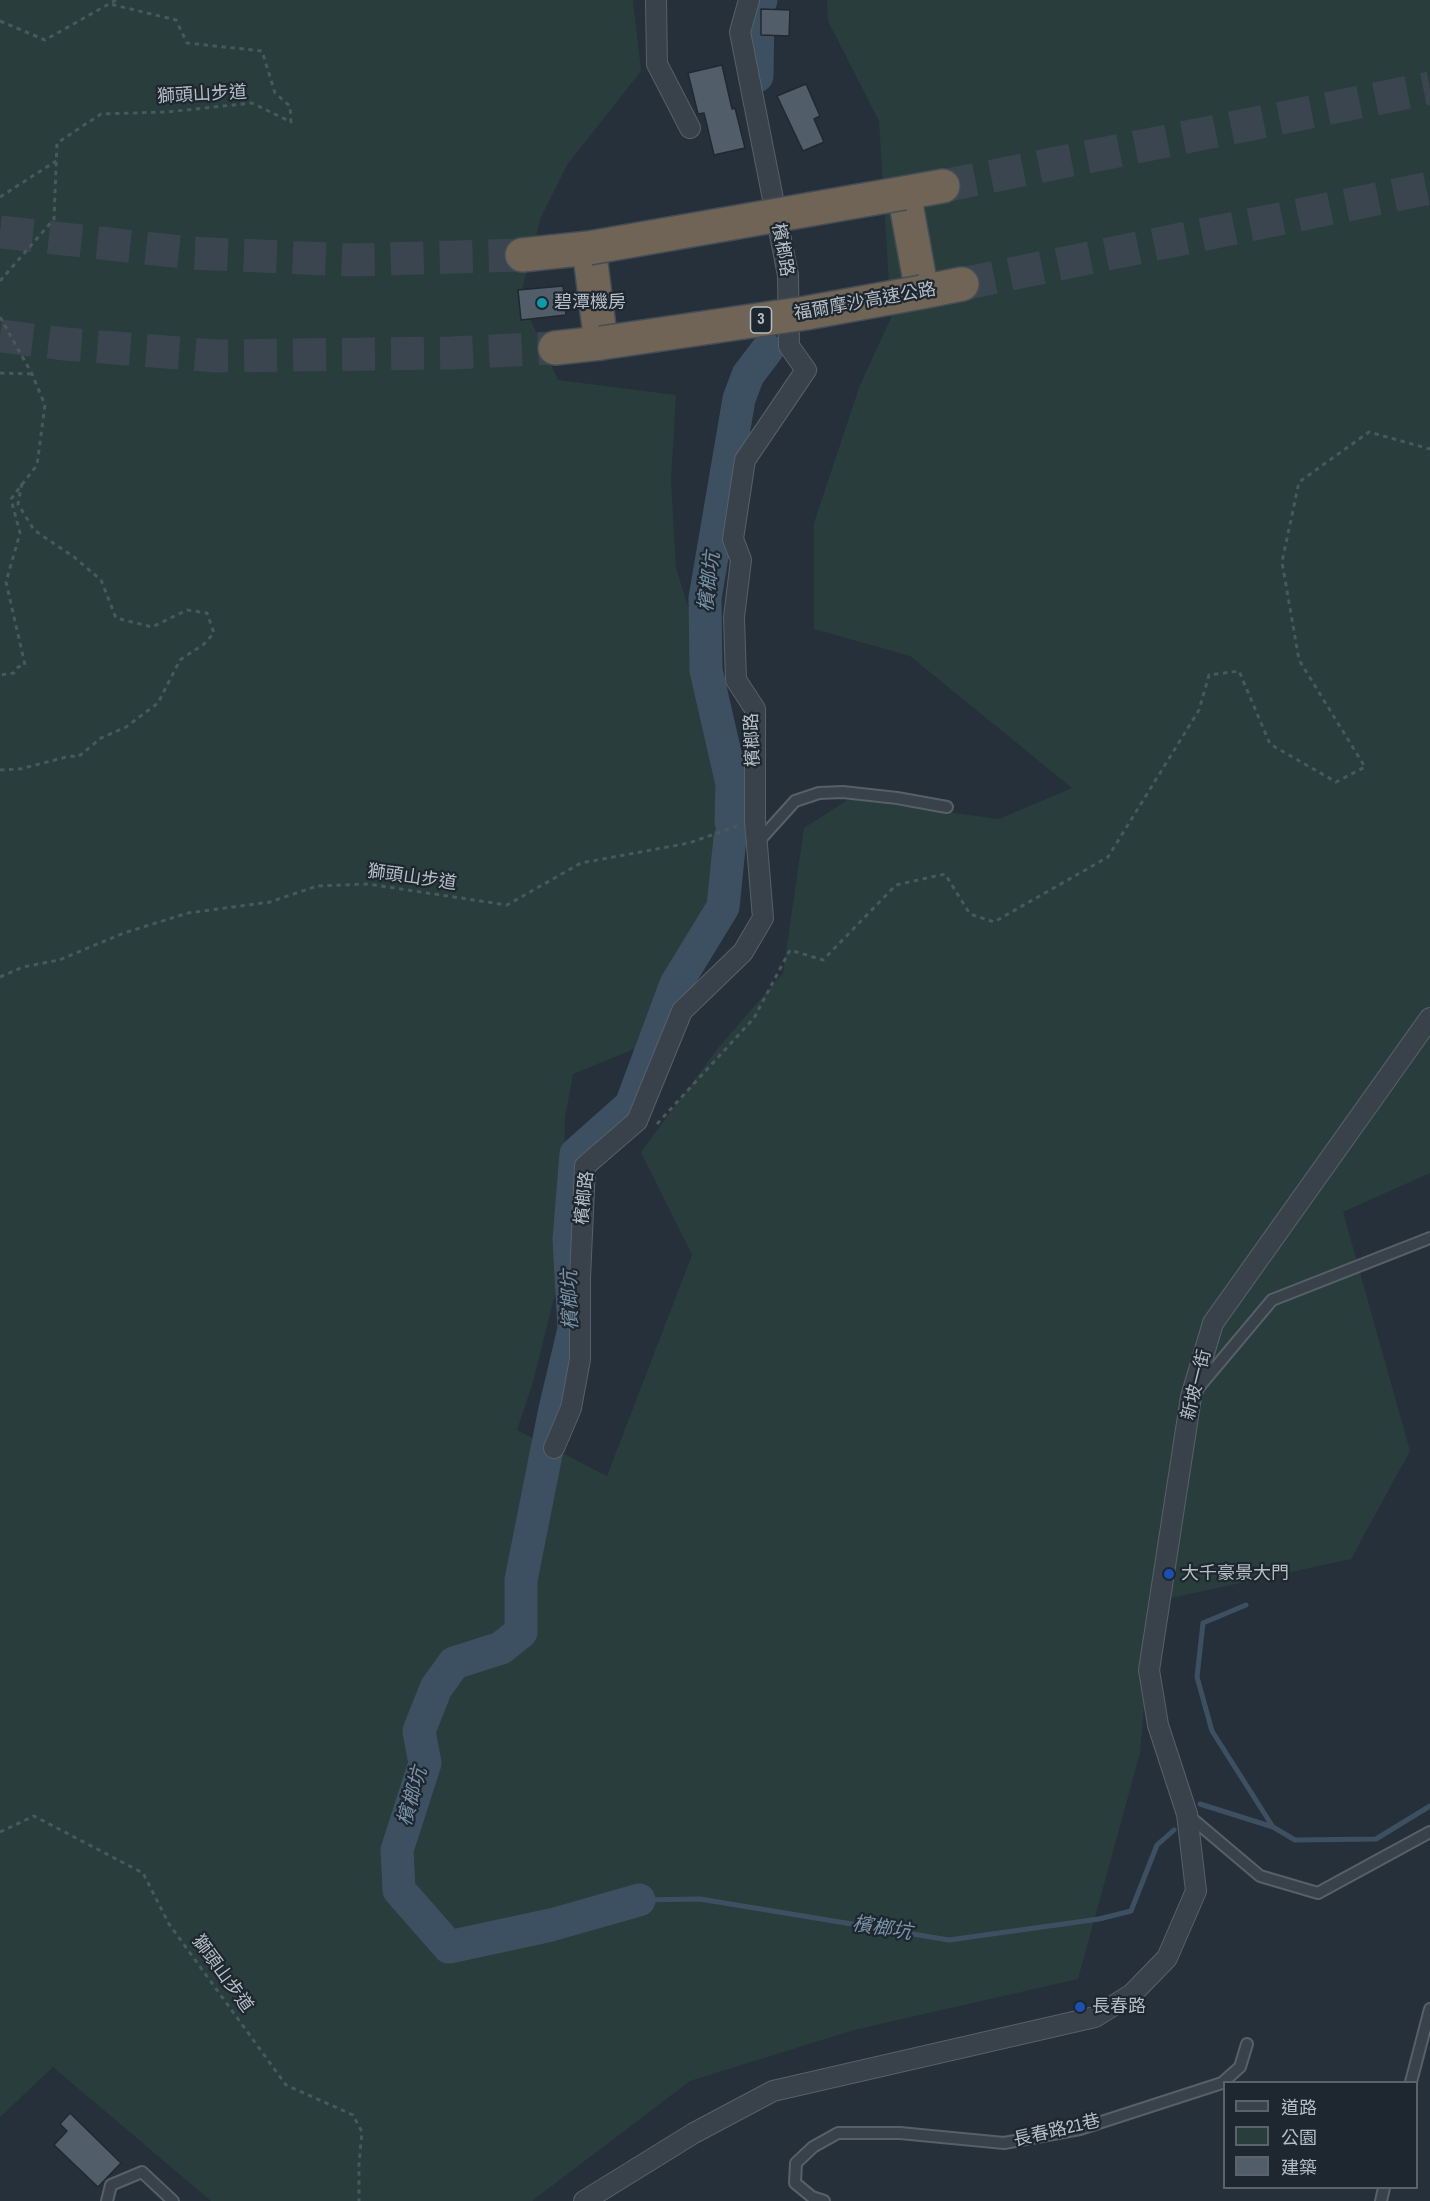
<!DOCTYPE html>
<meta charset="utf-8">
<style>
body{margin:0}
#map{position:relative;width:1430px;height:2201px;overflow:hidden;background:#26303a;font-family:"Archivo Narrow","Noto Sans TC",sans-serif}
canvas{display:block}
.legend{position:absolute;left:1223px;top:2081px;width:195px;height:108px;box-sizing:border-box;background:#1e272f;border:2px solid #5a636b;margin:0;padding:8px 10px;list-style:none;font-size:18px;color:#b5bdc6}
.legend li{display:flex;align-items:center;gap:12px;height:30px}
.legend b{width:30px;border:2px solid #5a636b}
</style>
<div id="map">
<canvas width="1430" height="2201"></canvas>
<ul class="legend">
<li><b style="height:8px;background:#39424b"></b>道路</li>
<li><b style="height:16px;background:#293d3c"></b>公園</li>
<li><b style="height:16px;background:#515d68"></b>建築</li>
</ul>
</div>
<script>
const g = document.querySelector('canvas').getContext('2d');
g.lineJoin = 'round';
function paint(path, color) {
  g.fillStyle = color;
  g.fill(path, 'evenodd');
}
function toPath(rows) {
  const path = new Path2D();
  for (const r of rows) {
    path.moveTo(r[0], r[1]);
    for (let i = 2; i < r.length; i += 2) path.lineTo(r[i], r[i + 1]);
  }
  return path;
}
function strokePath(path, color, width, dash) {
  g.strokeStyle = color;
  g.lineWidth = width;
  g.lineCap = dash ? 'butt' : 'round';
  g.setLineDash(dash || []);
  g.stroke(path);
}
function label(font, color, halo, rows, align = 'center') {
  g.font = font + ' "Archivo Narrow","Noto Sans TC",sans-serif';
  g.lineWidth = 4.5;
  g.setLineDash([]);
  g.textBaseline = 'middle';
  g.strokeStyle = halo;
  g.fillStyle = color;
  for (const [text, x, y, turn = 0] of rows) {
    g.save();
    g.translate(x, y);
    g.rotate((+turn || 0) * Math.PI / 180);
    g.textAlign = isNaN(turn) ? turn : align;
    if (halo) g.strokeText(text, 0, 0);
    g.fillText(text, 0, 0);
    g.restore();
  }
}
const green = toPath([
 [0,0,633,0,641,71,567,165,541,217,520,297,558,380,676,395,671,480,676,568,708,670,742,866,646,1044,573,1074,565,1117,562,1266,533,1382,517,1430,607,1476,692,1255,641,1152,718,1048,783,973,804,828,849,799,999,819,1072,788,910,656,814,629,814,523,860,385,891,318,879,121,828,21,827,0,1430,0,1430,1173,1343,1212,1410,1451,1351,1559,1153,1602,1140,1753,1078,1979,854,2030,690,2081,532,2201,211,2201,53,2067,0,2117]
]);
const stream = toPath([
 [1246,1605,1203,1623,1197,1677,1212,1731,1273,1827],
 [1200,1804,1273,1827,1295,1840,1376,1839,1430,1806],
 [639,1900,700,1899,949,1940,1099,1919,1131,1911,1157,1845,1174,1830]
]);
const river = toPath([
 [757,76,758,7,761,0],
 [731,822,732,784,706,670,705,598,739,399,748,375,767,350],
 [639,1900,551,1925,449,1947,399,1890,397,1850,425,1763,419,1731,436,1688,454,1663,501,1648,521,1632,521,1580,555,1409,574,1329,569,1239,576,1154,631,1105,676,984,723,907,730,838]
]);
const building = toPath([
 [761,9,790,10,789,36,761,35,761,9],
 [722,65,732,109,735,108,745,148,714,155,704,113,698,114,688,73,722,65],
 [806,84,820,116,814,119,824,142,803,151,777,96,806,84],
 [563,286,566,315,521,320,518,290,563,286],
 [70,2113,121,2163,98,2187,54,2145,67,2131,60,2124,70,2113]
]);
const motorwayTunnel = toPath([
 [943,186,1430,88],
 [0,232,191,253,351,260,522,255],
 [962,284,1430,188],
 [0,336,65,344,216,356,451,353,555,348]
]);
const path = toPath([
 [0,21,45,40,116,0],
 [0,197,56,161],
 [0,281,54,219,57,143,101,114,167,112,252,103,291,122,290,106,275,93,262,51,187,43,176,20,110,4],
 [0,317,32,374,45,405,37,465,11,499,20,533,6,582,25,665,18,667,14,673,0,675],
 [0,373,32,374],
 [0,770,20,769,70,756,78,757,101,738,126,727,158,703,180,660,204,644,214,633,207,613,187,610,152,627,116,618,101,580,74,557,34,530,18,504,22,483],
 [0,977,23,967,59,960,124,933,188,913,270,902,317,886,368,884,507,905,581,863,689,843,737,826],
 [657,1124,754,1018,790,950,823,960,896,885,945,874,970,914,994,922,1108,857,1199,710,1209,675,1239,671,1270,744,1336,782,1365,767,1299,660,1282,562,1299,482,1369,432,1430,449],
 [0,1832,34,1816,143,1873,169,1924,286,2085,353,2115,362,2132,359,2164,359,2201]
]);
const service = toPath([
 [758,842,795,801,819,793,843,792,897,798,947,807],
 [1199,1387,1272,1300,1430,1238],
 [1189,1816,1260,1876,1318,1893,1430,1832],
 [1411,2082,1430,2009],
 [107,2201,111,2185,142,2172,173,2201],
 [824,2201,812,2197,795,2183,796,2163,813,2147,838,2133,900,2133,1004,2143,1080,2129,1222,2083,1240,2067,1247,2044],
 [1381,2201,1384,2188]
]);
const minor = toPath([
 [656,0,657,64,690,128],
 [554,1448,571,1408,580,1359,580,1278,585,1166,637,1121,682,1011,743,952,763,918,755,821,755,709,736,680,734,617,741,560,733,539,745,460,806,370,789,346,788,275,740,32,749,0],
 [584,2201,694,2133,773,2091,1095,2017,1132,1994,1167,1958,1196,1891,1187,1814,1158,1725,1149,1670,1191,1397,1213,1323,1430,1018]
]);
const motorway = toPath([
 [943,186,904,193,922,292,962,284],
 [522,255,589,248,601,343,555,348]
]);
const motorwayBridge = toPath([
 [589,248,904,193],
 [601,343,806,313,922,292]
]);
const markers = [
 [542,303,6,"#0f9aa8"],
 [1169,1574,6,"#1a4fb4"],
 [1080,2007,6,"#1a4fb4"]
];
const shields = [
 [761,320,21]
];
const shieldNames = [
 ["3",761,320]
];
const streetNames = [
 ["獅頭山步道",202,95,-3],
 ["檳榔路",782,250,80],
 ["福爾摩沙高速公路",865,302,-10],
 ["檳榔路",753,740,-92],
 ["獅頭山步道",412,878,8],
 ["檳榔路",585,1198,-84],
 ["新坡一街",1197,1385,-76],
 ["獅頭山步道",222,1974,54],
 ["長春路21巷",1057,2131,-13]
];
const poiNames = [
 ["碧潭機房",554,303],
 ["大千豪景大門",1181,1574],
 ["長春路",1092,2007]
];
const waterNames = [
 ["檳榔坑",710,582,-83],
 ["檳榔坑",571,1300,-91],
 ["檳榔坑",413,1797,-74],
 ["檳榔坑",882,1929,9]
];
paint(green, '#293d3c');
strokePath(stream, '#3d5061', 5);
strokePath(river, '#3d5061', 33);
paint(building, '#515d68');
strokePath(building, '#202931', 1.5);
strokePath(motorwayTunnel, '#3b454f', 33, [33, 16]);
strokePath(service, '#576068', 14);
strokePath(minor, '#576068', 22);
strokePath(motorway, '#444d55', 36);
strokePath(path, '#47595a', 3, [4.5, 4.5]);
strokePath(service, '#39424b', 10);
strokePath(minor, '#39424b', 20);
strokePath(motorway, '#706457', 33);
strokePath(motorwayBridge, '#444d55', 36, []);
strokePath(motorwayBridge, '#706457', 33);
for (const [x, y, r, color] of markers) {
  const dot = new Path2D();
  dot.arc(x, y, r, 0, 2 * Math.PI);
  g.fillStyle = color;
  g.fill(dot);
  strokePath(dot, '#1e272f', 2);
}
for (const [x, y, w] of shields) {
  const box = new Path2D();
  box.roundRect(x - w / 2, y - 13, w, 26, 4.5);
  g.fillStyle = '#1e272f';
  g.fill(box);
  strokePath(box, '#b5bdc6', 1.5);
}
label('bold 16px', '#b5bdc6', null, shieldNames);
label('18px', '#b5bdc6', '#1e272f', streetNames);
label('18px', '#b5bdc6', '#1e272f', poiNames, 'left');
label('italic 20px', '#7991a6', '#1e272f', waterNames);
</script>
